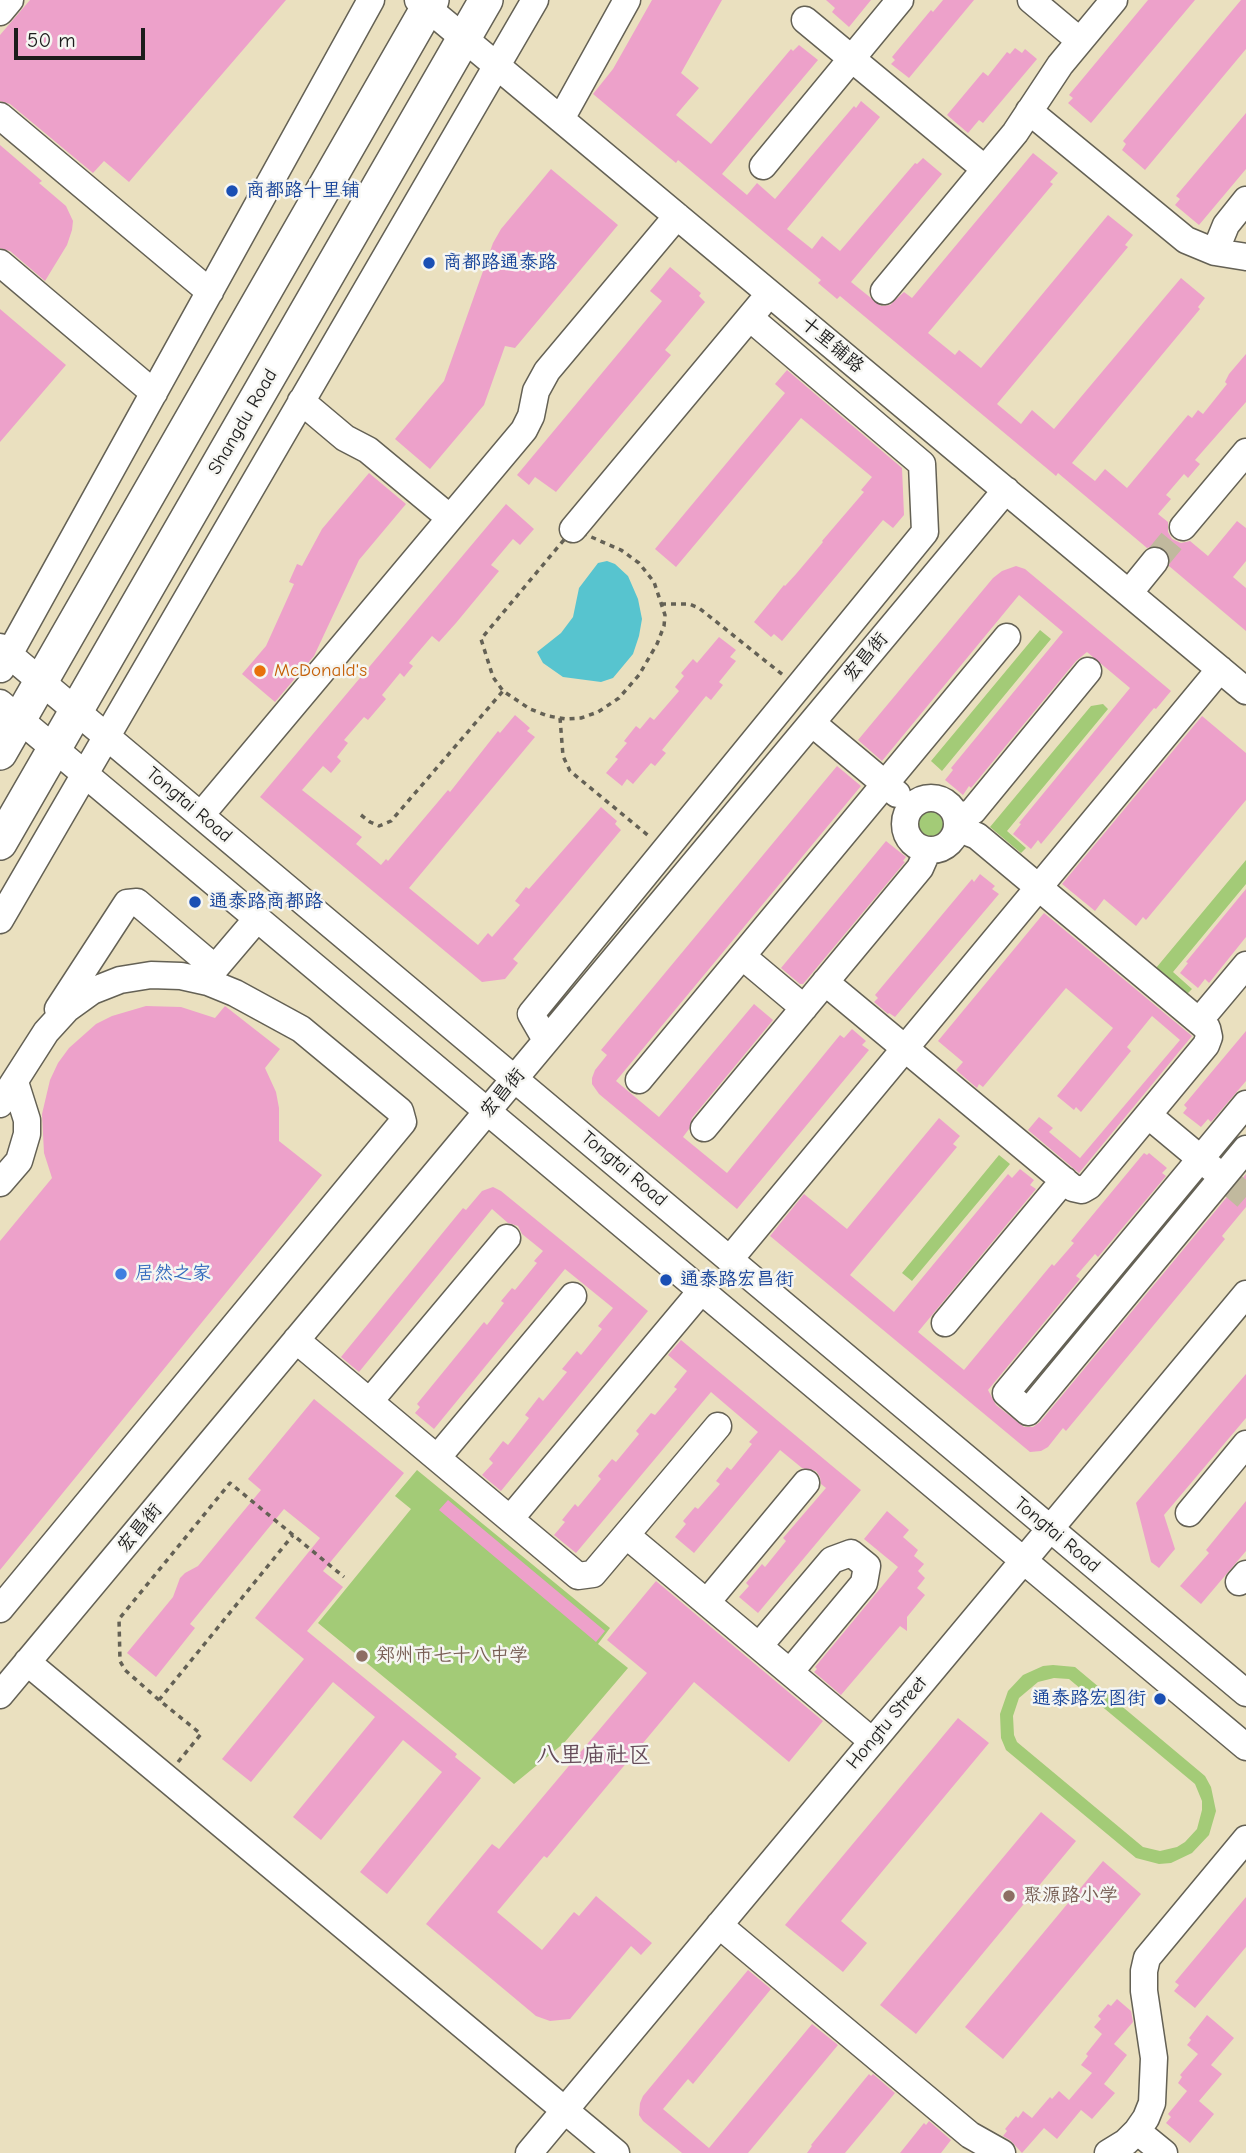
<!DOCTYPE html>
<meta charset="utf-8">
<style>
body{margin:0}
#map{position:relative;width:1246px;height:2153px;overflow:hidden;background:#eae0bf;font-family:"Comic Neue",sans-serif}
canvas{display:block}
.scale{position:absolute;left:14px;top:28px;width:131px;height:32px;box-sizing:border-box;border:4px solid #1c1c1c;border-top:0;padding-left:9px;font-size:21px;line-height:24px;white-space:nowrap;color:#1c1c1c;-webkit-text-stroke:5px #f6f6f2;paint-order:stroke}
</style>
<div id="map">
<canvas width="1246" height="2153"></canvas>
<div class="scale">50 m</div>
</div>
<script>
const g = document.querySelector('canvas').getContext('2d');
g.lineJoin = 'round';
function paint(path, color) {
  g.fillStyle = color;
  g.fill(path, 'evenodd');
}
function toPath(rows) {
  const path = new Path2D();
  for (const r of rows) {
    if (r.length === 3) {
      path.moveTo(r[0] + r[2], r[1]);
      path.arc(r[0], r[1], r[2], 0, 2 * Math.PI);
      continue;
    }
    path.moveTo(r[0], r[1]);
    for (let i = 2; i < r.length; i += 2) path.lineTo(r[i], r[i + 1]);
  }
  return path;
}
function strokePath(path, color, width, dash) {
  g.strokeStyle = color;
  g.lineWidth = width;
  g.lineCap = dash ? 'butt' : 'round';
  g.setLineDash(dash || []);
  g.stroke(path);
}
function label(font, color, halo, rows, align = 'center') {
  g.font = font + ' "Comic Neue","LXGW WenKai TC",sans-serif';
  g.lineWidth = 5;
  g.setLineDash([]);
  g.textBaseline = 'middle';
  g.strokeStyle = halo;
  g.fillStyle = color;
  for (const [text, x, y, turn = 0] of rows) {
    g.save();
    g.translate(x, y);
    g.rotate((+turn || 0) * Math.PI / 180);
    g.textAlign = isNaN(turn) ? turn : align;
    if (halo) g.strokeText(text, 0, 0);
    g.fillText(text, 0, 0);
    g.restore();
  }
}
const green = toPath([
 [1040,630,1051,639,942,771,931,761],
 [1103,704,1108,709,1007,831,1026,848,1021,853,990,827,1091,706],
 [931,824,15],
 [1246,860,1246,884,1173,972,1192,989,1187,994,1156,968],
 [999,1155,1010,1164,912,1281,902,1273],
 [417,1470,610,1628,598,1644,628,1668,564,1743,514,1784,318,1623,411,1509,395,1496],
 [1053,1665,1075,1667,1205,1776,1211,1787,1216,1811,1209,1835,1192,1853,1171,1863,1159,1864,1136,1858,1006,1750,1001,1738,1000,1714,1008,1691,1023,1675,1043,1666],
 [1054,1678,1069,1679,1195,1784,1202,1801,1202,1810,1197,1829,1185,1842,1177,1847,1160,1851,1143,1847,1017,1742,1014,1735,1013,1716,1019,1698,1038,1682]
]);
const water = toPath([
 [607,561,615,564,628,576,638,599,642,619,639,636,633,654,613,678,601,682,563,677,543,663,537,652,561,633,573,617,579,588,598,563]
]);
const building = toPath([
 [30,0,286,0,129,182,104,161,93,173,10,104,0,101,0,35],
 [652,0,722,0,681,73,699,88,676,115,711,144,791,49,793,51,799,45,818,60,722,174,747,195,757,183,775,199,854,106,856,108,861,101,880,117,787,229,812,249,822,236,840,251,915,163,917,164,923,158,942,174,851,282,881,306,890,305,904,292,912,298,1033,153,1058,173,1050,182,1053,184,928,333,955,355,959,350,981,368,1108,215,1133,235,1125,245,1128,247,997,404,1021,424,1032,410,1054,429,1181,278,1205,298,1198,307,1200,309,1072,463,1095,481,1105,469,1127,488,1188,415,1192,418,1198,410,1203,414,1227,384,1225,382,1229,374,1246,354,1246,402,1195,460,1200,464,1188,478,1184,474,1166,495,1171,499,1158,514,1168,522,1168,532,1172,539,1181,543,1190,541,1208,556,1237,521,1246,528,1246,561,1233,577,1246,588,1246,631,1169,566,1170,556,1165,549,1157,545,1147,548,1058,473,1056,476,840,296,837,299,818,283,821,280,678,160,676,163,593,94,613,69],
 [826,0,871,0,849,27,832,12,835,8],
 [943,0,974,0,909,78,891,64,895,60,892,57,931,10,933,12],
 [1148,0,1195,0,1091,123,1068,103,1073,98,1069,95],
 [1241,0,1246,0,1246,49,1145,170,1122,150,1126,144,1123,141],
 [1015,48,1022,53,1025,49,1037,59,983,123,979,120,968,133,947,115,983,72,988,76,1007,52,1010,54],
 [1246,113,1246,169,1199,225,1175,205,1180,199,1176,196],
 [0,145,42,181,39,183,66,206,73,221,72,230,67,245,45,281,10,251,0,248],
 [551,169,618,225,515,348,505,346,484,405,430,469,395,439,444,381,493,243,501,229],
 [670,267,701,293,699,296,705,302,665,350,671,355,556,492,535,477,529,485,517,475,662,301,650,291],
 [0,309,66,365,0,442],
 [787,370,902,468,904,515,893,528,883,520,782,641,774,634,771,637,754,622,784,585,785,586,796,574,823,542,822,541,864,492,861,490,872,477,801,418,676,567,655,549,785,393,775,384],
 [369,473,406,504,359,560,314,656,275,702,242,674,266,646,294,584,289,582,297,564,302,566,322,529],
 [506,504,534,529,520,545,513,539,491,565,499,571,456,623,439,642,432,636,409,663,413,666,404,677,400,673,382,695,386,699,368,720,364,717,344,740,348,743,337,757,341,761,331,773,323,766,302,790,362,837,356,844,381,865,386,859,388,861,448,790,450,792,498,731,500,733,515,715,530,728,527,731,535,737,409,888,478,945,488,933,492,937,520,905,515,901,526,887,529,889,601,807,617,821,615,824,621,830,513,959,518,963,505,979,482,982,260,797],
 [1016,566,1025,569,1171,691,1156,709,1154,708,1041,844,1038,840,1031,849,1013,834,1021,824,1019,823,1130,688,1087,652,1076,661,971,788,969,786,963,795,945,780,953,770,951,768,1063,632,1019,595,882,761,858,740,993,578,1002,571],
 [719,637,736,650,730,657,736,661,719,682,723,685,711,700,706,696,680,728,662,750,666,753,655,766,651,763,633,784,627,779,622,786,606,773,618,759,615,757,627,743,624,741,636,726,640,729,650,717,654,720,679,691,675,687,684,676,681,673,693,659,697,663],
 [1202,716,1246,753,1246,800,1146,920,1143,917,1136,926,1104,899,1095,911,1062,884],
 [837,766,861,786,616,1081,659,1117,754,1004,773,1020,692,1118,689,1129,683,1137,727,1173,840,1035,844,1038,852,1029,866,1041,862,1045,869,1050,737,1209,599,1094,592,1084,592,1078,595,1070,607,1055,601,1050],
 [886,841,906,857,903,861,905,862,803,984,800,984,781,968],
 [980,874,995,886,992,889,999,894,895,1017,889,1013,888,1014,874,1002,878,998,875,995,972,879,974,882],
 [1246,889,1246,937,1209,983,1205,979,1198,988,1180,973,1188,963,1186,962],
 [1044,913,1192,1036,1079,1173,1028,1130,1039,1117,1053,1128,1049,1132,1080,1158,1180,1040,1152,1016,1127,1047,1131,1051,1081,1112,1076,1107,1074,1110,1057,1096,1113,1028,1066,988,983,1087,979,1084,977,1088,956,1070,963,1062,938,1041],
 [146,1006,181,1007,215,1018,225,1006,280,1049,265,1068,276,1092,279,1108,279,1141,322,1175,0,1570,0,1241,52,1178,44,1153,42,1114,50,1080,58,1063,69,1048,96,1024,112,1016],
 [1246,1031,1246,1081,1211,1122,1208,1119,1201,1127,1183,1113,1187,1108,1184,1105],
 [939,1118,960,1136,953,1144,957,1147,850,1275,894,1312,1008,1174,1012,1178,1020,1169,1034,1180,1030,1185,1036,1189,918,1332,964,1370,1052,1264,1054,1266,1074,1243,1071,1241,1144,1153,1147,1155,1149,1153,1167,1168,1162,1173,1166,1176,1098,1257,1095,1254,1076,1276,1080,1279,988,1390,996,1405,1024,1427,1033,1427,1040,1422,1246,1174,1246,1207,1222,1236,1225,1239,1066,1431,1063,1428,1048,1447,1041,1451,1030,1452,770,1236,804,1194,847,1229],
 [493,1187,501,1191,648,1311,501,1491,482,1475,493,1463,489,1459,503,1441,508,1445,529,1418,525,1415,539,1397,543,1401,567,1372,562,1369,577,1351,581,1355,602,1329,598,1326,613,1308,565,1269,434,1429,415,1413,420,1407,417,1404,484,1322,487,1325,504,1303,501,1301,512,1288,515,1290,537,1263,534,1261,543,1251,522,1234,518,1226,508,1223,492,1209,359,1372,341,1357,463,1208,466,1210,482,1191],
 [681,1340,861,1490,758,1613,739,1597,749,1586,746,1583,762,1564,765,1567,786,1541,783,1538,826,1488,821,1484,820,1477,816,1471,802,1468,780,1450,694,1553,675,1537,686,1524,683,1521,695,1507,698,1509,720,1484,716,1481,727,1467,731,1470,752,1444,749,1442,758,1432,711,1392,576,1553,554,1535,565,1522,562,1520,575,1504,578,1507,601,1479,598,1476,612,1459,616,1462,639,1434,636,1431,651,1413,655,1415,677,1389,674,1387,687,1371,668,1355],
 [1246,1374,1246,1418,1164,1515,1175,1549,1159,1568,1151,1562,1136,1503],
 [314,1399,404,1473,323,1571,343,1587,307,1631,457,1754,455,1757,481,1778,387,1894,360,1872,442,1772,403,1740,321,1840,293,1817,375,1717,333,1682,251,1782,222,1759,304,1659,255,1618,320,1538,284,1509,190,1624,195,1628,156,1677,127,1653,173,1597,180,1578,185,1573,198,1566,261,1490,248,1479],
 [448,1500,605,1631,596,1642,439,1510],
 [1246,1501,1246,1551,1201,1604,1180,1586,1209,1553,1206,1550],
 [887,1511,909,1530,903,1537,918,1550,914,1556,924,1564,918,1571,925,1578,917,1588,925,1595,907,1617,907,1631,900,1626,841,1695,814,1672,817,1669,815,1667,898,1567,864,1539],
 [656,1581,823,1721,789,1762,694,1682,547,1858,544,1856,497,1912,542,1950,574,1912,579,1916,596,1896,652,1943,641,1955,631,1946,570,2019,550,2021,536,2016,426,1924,492,1844,499,1849,647,1673,607,1640],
 [958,1718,989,1743,841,1921,867,1943,843,1972,785,1925],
 [1041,1812,1076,1841,916,2034,880,2005],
 [1103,1861,1141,1894,1003,2059,965,2027],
 [1246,1897,1246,1947,1195,2008,1174,1991,1179,1985,1175,1982],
 [748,1970,771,1989,693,2084,688,2079,663,2109,709,2148,812,2024,838,2045,748,2153,682,2153,643,2121,639,2115,640,2103,643,2096],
 [1117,1999,1131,2011,1133,2022,1114,2044,1127,2055,1104,2084,1115,2093,1092,2119,1081,2110,1057,2139,1044,2128,1022,2153,1010,2140,1003,2136,1007,2131,1005,2129,1016,2116,1018,2118,1023,2111,1032,2118,1050,2097,1052,2099,1059,2091,1069,2100,1092,2073,1081,2065,1088,2056,1086,2054,1102,2034,1094,2027,1101,2019,1098,2016,1108,2004,1111,2006],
 [1207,2015,1234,2038,1211,2065,1222,2074,1199,2101,1214,2114,1190,2143,1166,2123,1171,2117,1168,2114,1187,2091,1178,2083,1182,2077,1180,2075,1198,2054,1187,2045,1191,2040,1189,2038],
 [869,2074,871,2076,873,2074,895,2093,845,2153,807,2153,812,2146,811,2145],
 [929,2121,951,2140,941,2153,900,2153,924,2123,926,2125]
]);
const minorTunnel = toPath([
 [1155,561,1183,527],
 [1230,1183,1246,1197]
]);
const path = toPath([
 [573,529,621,550,639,563,654,582,665,615,664,626,657,644,639,675,619,698,598,712,581,718,566,719,548,716,530,709,503,691,493,677,481,639,573,529],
 [661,604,689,604,699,608,783,675],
 [560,718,563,756,570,771,650,837],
 [361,815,370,822,379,826,391,821,503,691],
 [159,1700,125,1670,120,1661,119,1619,230,1483,344,1577],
 [178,1762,201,1734,159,1700,293,1535]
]);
const minor = toPath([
 [418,0,1246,691],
 [1031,0,1080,41],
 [0,12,10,0],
 [805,20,985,169],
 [1029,111,1186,240,1215,252,1246,257],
 [0,116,210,292],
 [561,119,627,0],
 [763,166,900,0],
 [1215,252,1226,225,1246,200],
 [0,263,154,393],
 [884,291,1015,133,1060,65,1114,0],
 [301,401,345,438,368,450,450,518],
 [1183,527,1246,452],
 [573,529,760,305],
 [1129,593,1155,561],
 [0,647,1246,1693],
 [1,669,371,0],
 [0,703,1246,1747],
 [812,723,897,794],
 [931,824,26],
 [201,815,524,430,531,416,536,391,547,371,677,216],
 [957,820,973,811,1088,671],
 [0,920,535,0],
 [742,956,804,1008],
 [205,980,256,920],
 [825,982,1073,1188,1082,1190,1089,1186,1206,1045,1209,1037,1207,1028,977,836,957,828],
 [58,1009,127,903,137,902,215,968],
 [1199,1021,1246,965],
 [546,1040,531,1014,925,532,922,464,750,318],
 [639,1080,1007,637],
 [0,1104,46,1032,67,1009,92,991,120,980,151,975,181,976,208,982,235,993,301,1029,400,1111,403,1122,0,1609],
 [1246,1104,1006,1393,1028,1412,1246,1149],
 [1148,1115,1214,1170],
 [704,1128,920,868,928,850],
 [0,1183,19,1161,27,1134,27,1120,15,1082],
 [730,1259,1220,669],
 [945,1323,1064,1180],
 [296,1340,578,1576,593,1574,626,1535,872,1741],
 [370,1401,507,1238],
 [437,1458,573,1296],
 [1189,1513,1246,1444],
 [510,1519,702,1290],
 [626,1535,718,1426],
 [1239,1582,1246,1574],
 [707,1602,806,1483],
 [759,1646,832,1560,851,1553,867,1566,864,1583,790,1672],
 [27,1662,616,2153],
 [0,1695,1006,490],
 [719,1925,970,2135,1002,2153],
 [1137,2131,1164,2153],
 [529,2153,1246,1294],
 [1108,2153,1126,2142,1137,2131,1146,2118,1152,2103,1154,2058,1144,1991,1144,1971,1147,1958,1246,1839]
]);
const major = toPath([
 [0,753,432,0],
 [0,843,486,0]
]);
const markers = [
 [232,191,7,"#1a4fb4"],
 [429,263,7,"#1a4fb4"],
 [260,671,7,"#e8710a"],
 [195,902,7,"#1a4fb4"],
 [121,1274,7,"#3f7fe0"],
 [666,1280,7,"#1a4fb4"],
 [362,1656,7,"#8d6e63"],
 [1160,1699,7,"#1a4fb4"],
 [1009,1896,7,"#8d6e63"]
];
const transitNames = [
 ["商都路十里铺",246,191],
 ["商都路通泰路",443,263],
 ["通泰路商都路",209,902],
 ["通泰路宏昌街",680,1280],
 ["通泰路宏图街",1146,1699,"right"]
];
const streetNames = [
 ["十里铺路",832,345,40],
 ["Shangdu Road",243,422,-60],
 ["宏昌街",866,657,-50],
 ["Tongtai Road",189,805,40],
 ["宏昌街",503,1093,-50],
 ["Tongtai Road",624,1169,40],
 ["宏昌街",140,1528,-50],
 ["Tongtai Road",1057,1535,40],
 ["Hongtu Street",887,1723,-50]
];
const foodNames = [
 ["McDonald's",274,671]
];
const shopNames = [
 ["居然之家",135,1274]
];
const educationNames = [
 ["郑州市七十八中学",376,1656],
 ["聚源路小学",1023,1896]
];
const quarterNames = [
 ["八里庙社区",594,1755]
];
paint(green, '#a3cb77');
paint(water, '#57c4cf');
paint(building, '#eda1ca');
strokePath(minorTunnel, '#c1b99e', 26, [26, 13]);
strokePath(minor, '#646155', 29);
strokePath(major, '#646155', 36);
strokePath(path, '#646155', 3.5, [5, 5]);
strokePath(minor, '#fff', 26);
strokePath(major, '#fff', 33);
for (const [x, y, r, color] of markers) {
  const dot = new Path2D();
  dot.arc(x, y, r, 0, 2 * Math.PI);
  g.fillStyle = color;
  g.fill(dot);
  strokePath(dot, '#f6f6f2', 2.5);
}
label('19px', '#164399', '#f6f6f2', transitNames, 'left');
label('19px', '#1c1c1c', '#f6f6f2', streetNames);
label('19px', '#c56008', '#f6f6f2', foodNames, 'left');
label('19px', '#366cbe', '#f6f6f2', shopNames, 'left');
label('19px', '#785e54', '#f6f6f2', educationNames, 'left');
label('23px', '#654b59', '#f6f6f2', quarterNames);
</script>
